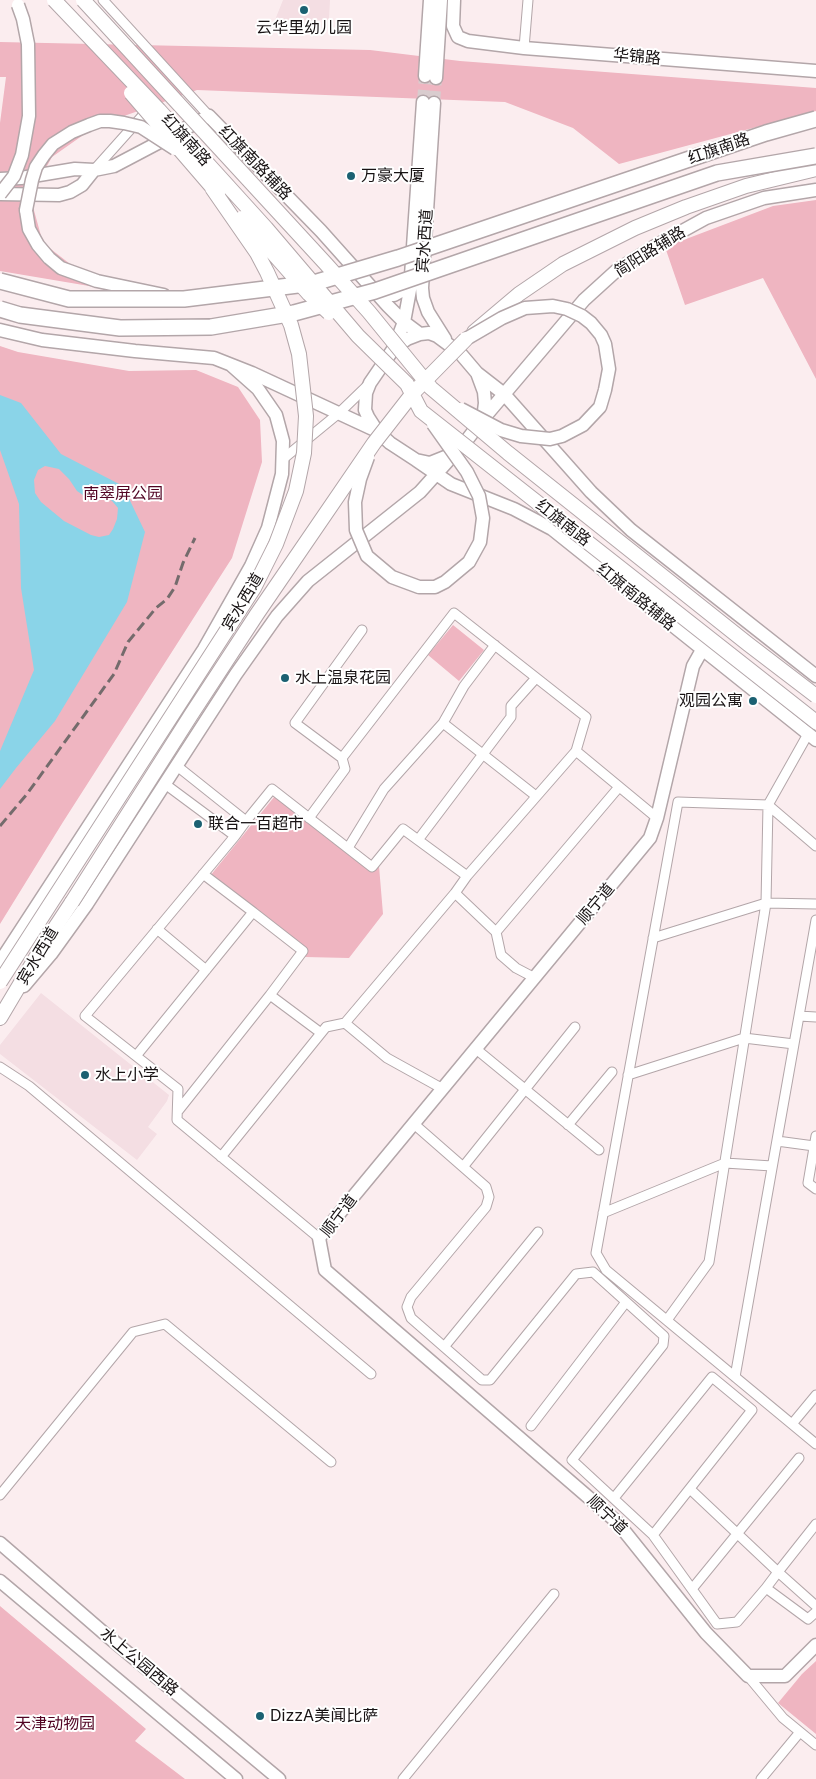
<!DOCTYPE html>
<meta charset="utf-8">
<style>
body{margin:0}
canvas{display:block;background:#fbedef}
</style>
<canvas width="816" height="1779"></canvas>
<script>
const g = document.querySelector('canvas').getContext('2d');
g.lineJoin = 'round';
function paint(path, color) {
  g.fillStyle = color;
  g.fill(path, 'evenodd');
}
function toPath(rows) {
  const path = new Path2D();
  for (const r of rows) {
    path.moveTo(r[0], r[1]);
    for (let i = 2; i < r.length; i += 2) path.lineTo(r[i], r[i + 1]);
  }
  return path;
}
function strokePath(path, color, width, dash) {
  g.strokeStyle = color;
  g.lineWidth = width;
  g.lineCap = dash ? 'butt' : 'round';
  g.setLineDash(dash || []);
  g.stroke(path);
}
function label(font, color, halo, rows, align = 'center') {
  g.font = font + ' Inter,"Noto Sans SC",sans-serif';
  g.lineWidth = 4;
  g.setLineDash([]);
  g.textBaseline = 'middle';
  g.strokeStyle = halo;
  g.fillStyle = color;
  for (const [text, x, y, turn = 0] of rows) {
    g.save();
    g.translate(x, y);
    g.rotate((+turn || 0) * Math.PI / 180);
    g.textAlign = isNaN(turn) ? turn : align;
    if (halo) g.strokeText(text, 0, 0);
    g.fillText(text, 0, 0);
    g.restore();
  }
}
const built = toPath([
 [283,0,330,0,329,20,275,20],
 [41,993,169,1095,167,1101,148,1127,157,1134,137,1160,0,1054,0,1045]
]);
const green = toPath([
 [0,42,370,50,460,61,816,88,816,111,619,164,573,128,505,102,197,90,96,126,52,157,30,196,43,243,101,288,0,271,0,123,6,77,0,77],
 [816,200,816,379,763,278,685,305,665,247,773,206],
 [0,346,18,352,129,371,196,370,238,387,260,420,262,462,232,558,63,822,0,924],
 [453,625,484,650,459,681,428,655],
 [279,791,379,866,383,914,349,958,305,957,210,876],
 [0,1606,146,1729,135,1741,185,1779,0,1779],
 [816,1661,816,1734,778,1703,802,1674]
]);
const water = toPath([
 [0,395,21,403,61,454,123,486,145,532,127,602,55,721,16,768,0,789,0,751,34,670,21,588,19,504,0,450],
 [45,466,59,469,69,479,77,491,83,495,106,497,112,501,118,508,117,519,113,529,109,535,99,537,91,535,64,521,41,502,35,493,34,480,38,470]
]);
const secondaryTunnel = toPath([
 [423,102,425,76],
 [434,103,436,78]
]);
const street = toPath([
 [103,0,209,116],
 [524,48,528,0],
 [94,170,145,113,147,108],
 [283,459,339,413,368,385],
 [495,645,464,686,443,723,536,796],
 [342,758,295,723,362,630],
 [177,766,246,821,272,789,372,867,403,829,467,876,455,893,496,932,501,955,516,968,535,978],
 [165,784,235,836,85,1016,178,1089,177,1120,319,1238],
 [309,818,345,769,342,758,454,613,586,717,576,751,657,818],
 [235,836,246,821],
 [418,840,511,717,511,706,536,678],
 [816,846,768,805,678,802,596,1253,606,1270,816,1444],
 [348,848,384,789,443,723],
 [203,874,253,912],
 [467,876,576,751],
 [157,929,206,970],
 [496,932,619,787],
 [653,938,766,903,816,904],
 [799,1016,816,1017],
 [476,1049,599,1150],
 [136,1056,253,912,303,951,270,995],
 [0,1067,29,1086,371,1374],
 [628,1075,744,1038,794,1044],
 [443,1089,387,1058,345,1023,455,893],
 [178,1111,270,995,321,1033],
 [414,1124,486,1187,489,1197,486,1207,411,1297,407,1307,411,1318,482,1380,490,1380,576,1274,593,1272,664,1336,663,1345,572,1460,653,1535,717,1624,737,1622,766,1588,808,1619,816,1612],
 [568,1125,612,1072],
 [816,1136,808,1183,816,1189],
 [777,1141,814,1146],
 [221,1157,326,1027,345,1023],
 [463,1167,575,1027],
 [603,1213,725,1163,772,1166],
 [667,1320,709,1262,766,903,768,805,808,734],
 [444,1347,538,1232],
 [735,1377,816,920],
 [792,1424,816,1395],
 [531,1426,626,1302],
 [690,1489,778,1572,766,1588],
 [0,1495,133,1332,165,1324,331,1462],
 [614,1498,712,1377,752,1410,653,1535],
 [816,1524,778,1572,816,1606],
 [692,1589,799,1458],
 [748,1676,783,1718,816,1745],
 [403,1779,554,1594],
 [761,1779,800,1732]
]);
const secondary = toPath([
 [454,0,453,26,458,37,468,41,524,48,816,71],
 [425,76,430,0],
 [436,78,441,0],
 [434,103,422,288,423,298,428,312,445,339],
 [0,179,21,178,75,169,94,170,114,166,209,116,321,231,388,306,404,322,420,334],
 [0,194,59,195,70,192,82,185,94,170],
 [26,210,29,229,38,245,49,258,61,268,97,281,164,295],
 [376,289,389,295,394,295,403,290,408,279],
 [0,330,42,340,135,351,214,358,252,373,377,431],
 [429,333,437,336,460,353,477,373,484,392,485,403,483,419,463,445,455,453,430,463,416,460,390,443,377,431,368,417,365,410,366,393,370,383,394,348,407,339,420,334,429,333],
 [394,348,404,322,410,290,423,102],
 [477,373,504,394,591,492,631,530,816,676],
 [483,419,584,300,617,270,655,246,706,218,764,198,816,190],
 [416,460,451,484,514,509,552,529,816,740],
 [702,650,693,666,657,818,650,838,319,1238,325,1270,617,1522,706,1633,748,1676,785,1676,816,1645],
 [0,962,204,649,251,566,268,528,282,474,283,441,276,415,258,389,231,365],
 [24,986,51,954,87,904,236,674,277,616,308,581,420,492,455,453],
 [0,1543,105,1634,279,1779],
 [0,1581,236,1779]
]);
const primary = toPath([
 [474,332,519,294,563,264,635,228,686,207,746,186,816,169],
 [0,1018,41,949,72,902]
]);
const rail = toPath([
 [0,826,27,794,114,674,128,642,156,608,167,599,175,587,183,563,195,538]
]);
const secondaryBridge = toPath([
 [0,194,14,176,22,155,29,116,28,44,23,19,18,5],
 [26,210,32,180,36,167,44,155,53,144,72,132,89,125,100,121,110,121,124,123,141,127,175,149],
 [461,409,501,430,521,436,550,439,562,436,583,425,600,407,605,390,609,369,605,344,601,335,591,323,582,316,567,309,553,306,525,308,502,318,466,339],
 [368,457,360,479,355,502,356,530,367,556,392,577,419,587,435,587,445,582,469,562,480,542,483,518,479,496,467,472,433,424]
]);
const primaryBridge = toPath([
 [54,0,159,110,266,228,358,336,407,384,421,411,816,722],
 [83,0,326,264,369,312,431,388,508,453,748,644,816,696],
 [131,93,218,194],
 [242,218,309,294,329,313],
 [72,902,191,715,257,614,374,443,413,393,466,339],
 [0,982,254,588,276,544,296,491,304,453,306,416,299,354,291,325,267,272,257,253,212,188]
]);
const highwayBridge = toPath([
 [0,281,69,299,184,299,314,283,398,258,766,133,816,119],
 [0,309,20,315,120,328,211,327,294,313,375,291,717,173,816,156]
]);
const markers = [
 [304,10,5,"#1b6172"],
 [351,176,5,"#1b6172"],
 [285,678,5,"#1b6172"],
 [753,701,5,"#1b6172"],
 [198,824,5,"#1b6172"],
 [85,1075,5,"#1b6172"],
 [260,1716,5,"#1b6172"]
];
const poiNames = [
 ["云华里幼儿园",304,28,"center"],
 ["万豪大厦",361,176],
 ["水上温泉花园",295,678],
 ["观园公寓",743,701,"right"],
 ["联合一百超市",208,824],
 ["水上小学",95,1075],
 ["DizzA美闻比萨",270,1716]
];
const streetNames = [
 ["华锦路",637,57,5],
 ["红旗南路",186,140,48],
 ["红旗南路",719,149,-19],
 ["红旗南路辅路",255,163,46],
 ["宾水西道",425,241,-86],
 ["简阳路辅路",650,252,-32],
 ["红旗南路",563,523,38],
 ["红旗南路辅路",636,597,39],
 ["宾水西道",243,602,-59],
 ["顺宁道",596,904,-50],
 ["宾水西道",38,956,-59],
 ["顺宁道",339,1216,-53],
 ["顺宁道",607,1515,44],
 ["水上公园西路",139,1662,40]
];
const parkNames = [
 ["南翠屏公园",123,494],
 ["天津动物园",55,1724]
];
paint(built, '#f4dee3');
paint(green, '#efb5c1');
paint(water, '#8ad4e8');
strokePath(secondaryTunnel, '#d9ccce', 12, [12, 6]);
strokePath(street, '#b3a6a9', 11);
strokePath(secondary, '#b3a6a9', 15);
strokePath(primary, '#b3a6a9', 16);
strokePath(street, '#fff', 9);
strokePath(secondary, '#fff', 12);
strokePath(primary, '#fff', 14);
strokePath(rail, '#746b6c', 3, [10, 5]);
strokePath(secondaryBridge, '#b3a6a9', 15, []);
strokePath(primaryBridge, '#b3a6a9', 16, []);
strokePath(highwayBridge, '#b3a6a9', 18, []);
strokePath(secondaryBridge, '#fff', 12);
strokePath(primaryBridge, '#fff', 14);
strokePath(highwayBridge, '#fff', 15);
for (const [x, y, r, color] of markers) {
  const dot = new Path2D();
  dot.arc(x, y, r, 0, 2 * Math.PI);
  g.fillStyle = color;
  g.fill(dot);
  strokePath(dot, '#fff', 2);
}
label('16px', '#181314', '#fff', poiNames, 'left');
label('16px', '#181314', '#fff', streetNames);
label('16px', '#510423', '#fff', parkNames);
</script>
